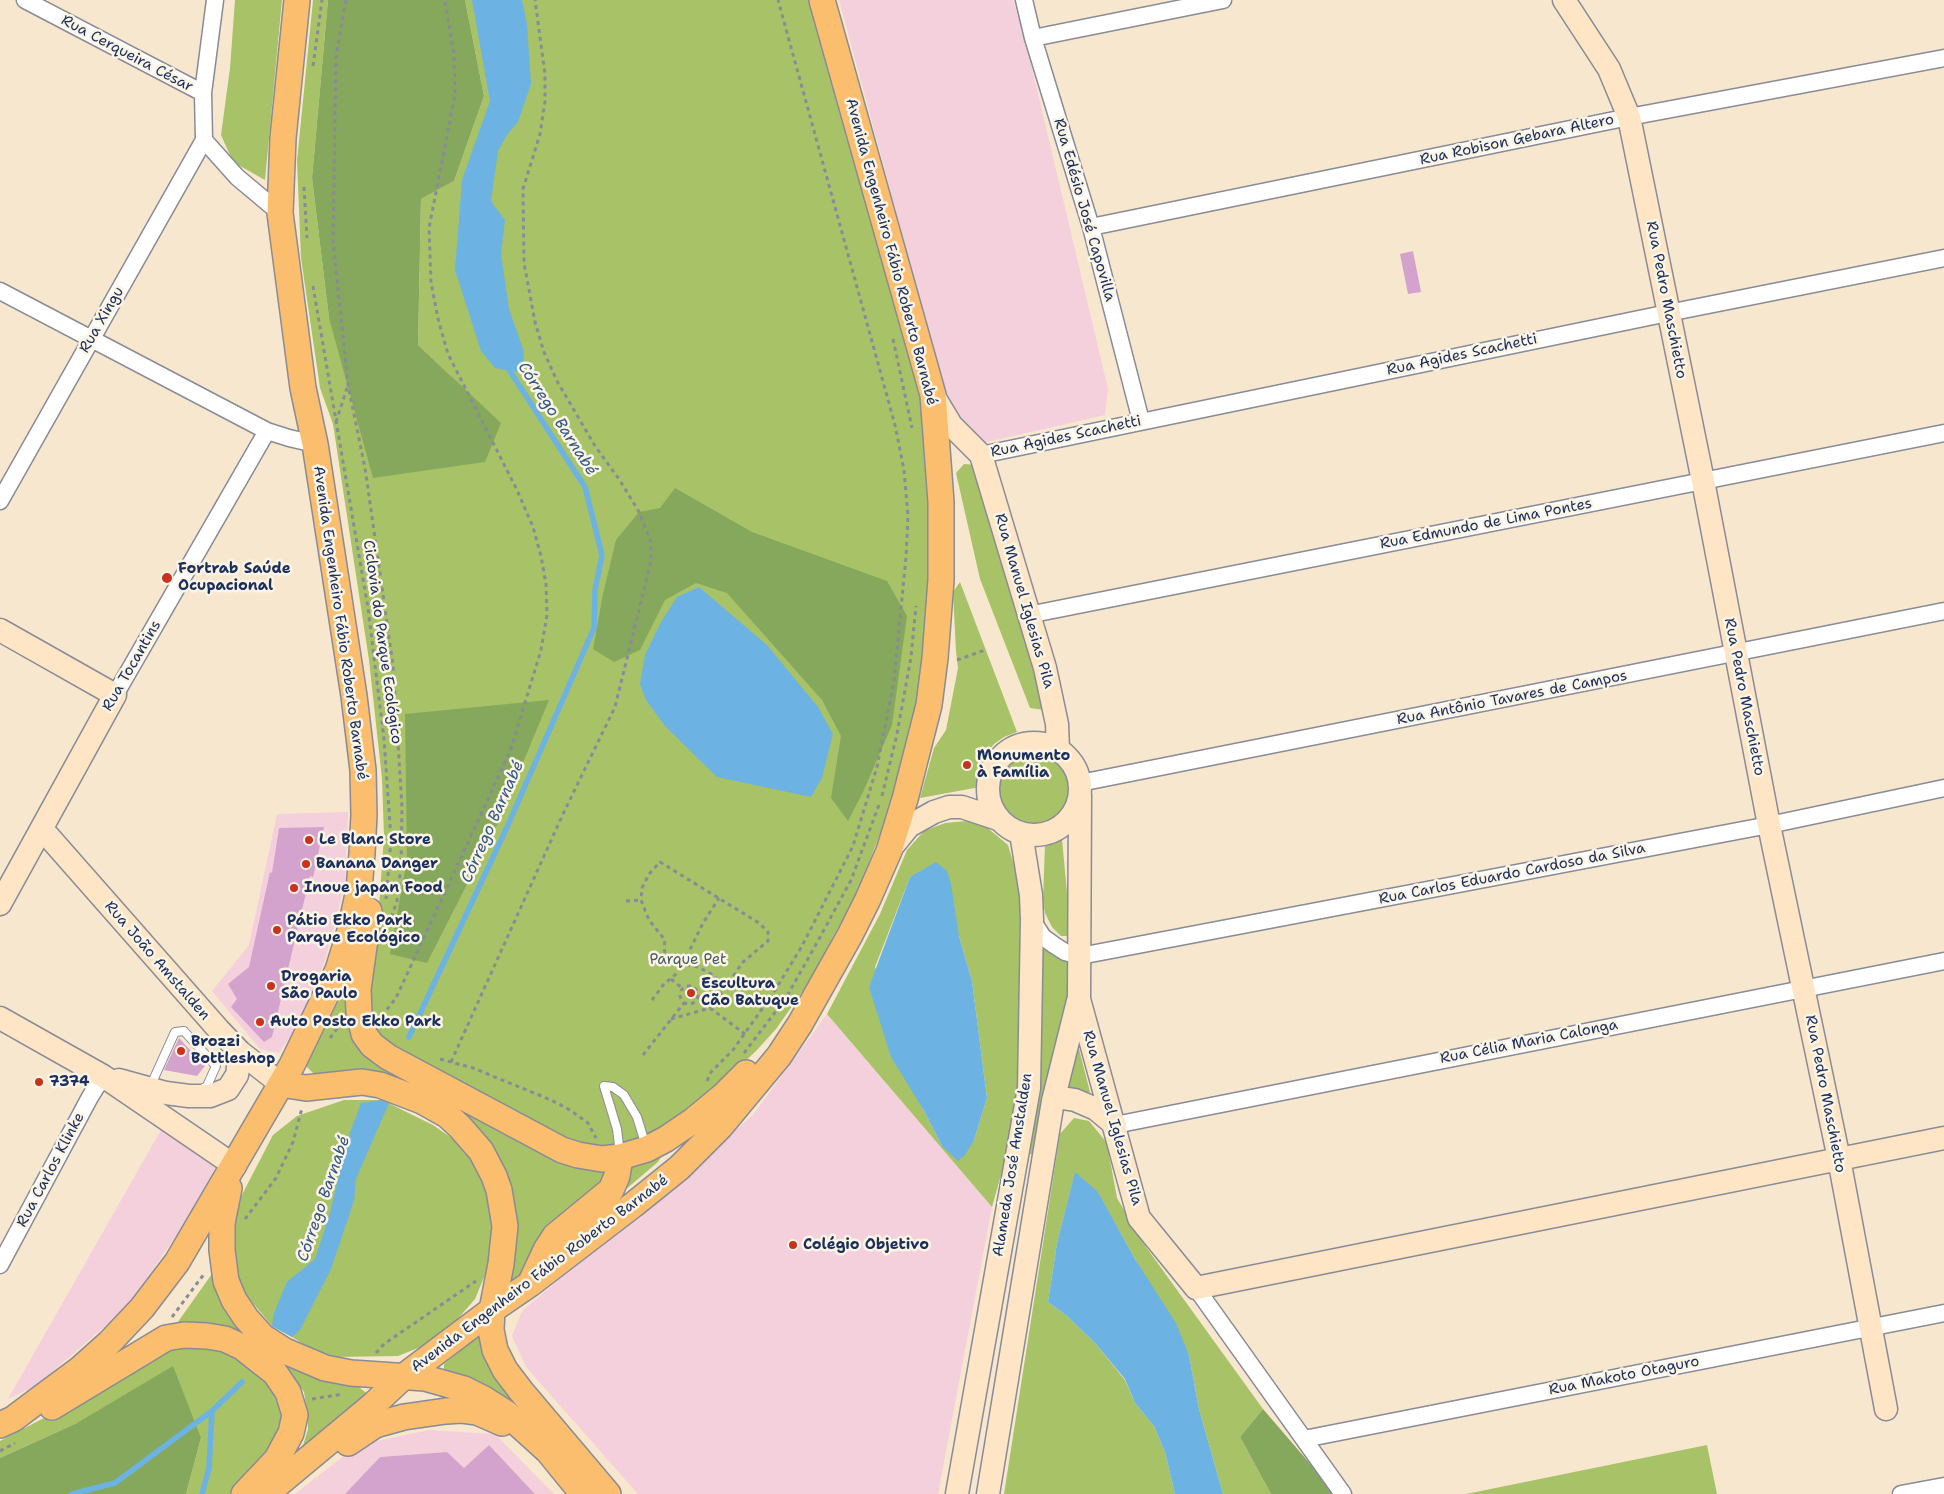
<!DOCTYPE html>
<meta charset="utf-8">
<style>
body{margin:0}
canvas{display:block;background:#f7e7cf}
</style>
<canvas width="1944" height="1494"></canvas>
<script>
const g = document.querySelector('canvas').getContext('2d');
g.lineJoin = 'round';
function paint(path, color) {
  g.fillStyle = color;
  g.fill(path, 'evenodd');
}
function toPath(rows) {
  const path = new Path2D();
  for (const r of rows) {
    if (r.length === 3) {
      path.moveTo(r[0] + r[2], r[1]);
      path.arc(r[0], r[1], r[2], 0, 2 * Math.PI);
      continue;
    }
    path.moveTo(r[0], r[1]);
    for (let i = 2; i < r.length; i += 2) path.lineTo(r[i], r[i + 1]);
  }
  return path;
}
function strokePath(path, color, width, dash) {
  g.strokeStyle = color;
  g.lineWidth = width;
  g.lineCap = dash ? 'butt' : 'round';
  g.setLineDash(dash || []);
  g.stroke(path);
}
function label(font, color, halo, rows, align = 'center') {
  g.font = font + ' "Shantell Sans",sans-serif';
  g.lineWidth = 5;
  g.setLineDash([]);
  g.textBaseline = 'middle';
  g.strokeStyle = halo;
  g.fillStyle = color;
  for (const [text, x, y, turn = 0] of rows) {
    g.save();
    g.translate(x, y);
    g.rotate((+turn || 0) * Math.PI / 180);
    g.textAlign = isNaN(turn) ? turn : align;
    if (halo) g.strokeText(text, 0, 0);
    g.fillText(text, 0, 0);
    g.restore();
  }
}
const built = toPath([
 [839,0,1013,0,1025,39,1108,389,1105,415,978,444,950,411],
 [348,812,345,884,325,960,304,1016,279,1053,260,1049,212,991,249,945,277,814],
 [827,1014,992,1207,938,1494,638,1494,526,1367,512,1336,522,1311,753,1115],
 [161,1130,217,1164,184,1224,127,1307,37,1385,8,1399],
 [429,1430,495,1434,554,1494,535,1494,489,1445,464,1468,446,1452,380,1457,345,1494,295,1494,358,1445]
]);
const green = toPath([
 [235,0,282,0,265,180,233,162,221,135,230,68],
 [313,0,328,0,312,178,329,318,452,377,418,345,421,199,454,181,484,96,465,0,813,0,917,379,930,463,932,558,921,687,909,749,886,819,857,893,807,985,776,1029,756,1051,727,1078,658,1134,616,1149,591,1151,406,1056,378,1034,371,1020,367,999,379,907,384,836,382,779,369,660,333,424,320,388,301,258,297,161],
 [964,464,976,465,982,476,1044,710,1030,708,980,579,956,473],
 [960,582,1017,732,1004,737,994,744,984,756,980,772,980,787,920,798,934,748,946,730,958,668,956,651,953,592],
 [1034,787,37],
 [978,820,1008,845,1020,885,1019,1083,1008,1150,992,1207,827,1014,880,914,907,850,924,831,945,823],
 [910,877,959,936,972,981,987,1098,974,1140,942,1146,923,1109,875,967],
 [1062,839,1071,936,1061,936,1052,927,1045,913,1043,901,1045,844],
 [1042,943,1069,961,1072,992,1035,1155,1030,1154,1041,1052,1043,973],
 [348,982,352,1030,612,1169,528,1272,507,1287,516,1236,515,1202,499,1161,455,1109,319,1079,306,1066],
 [1077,1041,1090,1092,1066,1091],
 [344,1100,382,1100,433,1125,463,1146,479,1170,490,1196,493,1226,490,1263,475,1299,455,1322,423,1346,398,1356,335,1357,307,1346,292,1337,272,1326,242,1290,230,1258,233,1212,273,1135,297,1116],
 [1074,1118,1089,1121,1107,1143,1117,1198,1146,1247,1263,1409,1240,1437,1271,1494,1223,1494,1199,1409,1189,1355,1098,1193,1075,1173,1057,1243,1048,1302,1067,1316,1095,1343,1125,1380,1135,1403,1154,1426,1165,1452,1175,1494,1004,1494,1060,1134],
 [665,1150,658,1162,566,1240,627,1166],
 [214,1271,251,1340,223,1329,196,1323,175,1326],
 [480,1335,541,1429,496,1391,477,1380,444,1369,444,1364],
 [179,1343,232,1351,275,1387,284,1415,278,1435,255,1475,234,1494,186,1494,201,1438,77,1423,0,1458,0,1441,44,1418,137,1361],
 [292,1365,354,1383,370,1396,301,1452,308,1429,307,1411,304,1392,287,1369],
 [1707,1445,1717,1494,1466,1494]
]);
const forest = toPath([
 [328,0,465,0,484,96,454,181,421,199,418,345,501,423,485,462,373,478,329,318,312,178],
 [675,488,752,532,887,581,907,616,892,725,863,792,848,821,831,798,841,736,822,700,727,593,696,583,665,600,640,650,614,662,593,649,603,594,616,540,639,512,660,508],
 [549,700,498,823,427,963,390,954,407,859,405,714],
 [173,1366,201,1438,186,1494,0,1494,0,1458,77,1423],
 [1263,1409,1318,1473,1334,1494,1271,1494,1240,1437]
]);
const water = toPath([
 [472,0,522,0,527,24,531,84,518,122,507,135,498,151,491,201,505,220,501,254,509,309,524,352,523,373,495,368,481,351,455,270,462,180,490,101],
 [699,587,767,645,818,707,833,734,822,778,811,797,717,777,665,726,646,700,640,684,645,655,661,622,677,597],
 [936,862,947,871,951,884,959,936,972,981,987,1098,974,1140,965,1155,958,1161,942,1146,923,1109,891,1057,869,987,910,877],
 [382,1100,389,1103,356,1179,354,1201,331,1269,300,1330,292,1337,272,1326,274,1313,287,1282,315,1259,330,1213,347,1141,361,1103],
 [1075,1172,1098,1192,1135,1259,1176,1323,1189,1355,1199,1409,1223,1494,1175,1494,1165,1452,1154,1426,1135,1403,1125,1379,1095,1343,1067,1316,1048,1302,1057,1243]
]);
const stream = toPath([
 [409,1037,508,825,594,628,595,590,602,555,585,487,506,365],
 [72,1494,115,1483,212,1411,242,1382],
 [202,1494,209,1468,212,1411]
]);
const building = toPath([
 [1413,251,1421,292,1408,294,1400,254],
 [324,827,313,877,310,876,272,1037,264,1042,231,1007,237,999,228,984,249,967,270,872,272,873,279,828],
 [179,1038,205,1066,197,1076,164,1070],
 [489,1445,535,1494,345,1494,380,1457,447,1452,464,1468]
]);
const path = toPath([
 [346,0,336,57,333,241,348,385,365,468,393,665,402,807,401,866,397,901,391,918],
 [313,66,322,0],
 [304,187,307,238],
 [313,286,368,608,384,739,391,839,386,899],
 [893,339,912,428],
 [336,422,348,385],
 [957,660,985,650],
 [882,796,897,734,911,657,916,606],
 [626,901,641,900],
 [671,979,682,988],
 [689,995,9],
 [652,1000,664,984,675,975,683,964,703,923,719,898],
 [710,1008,745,1034],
 [382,1016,396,998,511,749,541,650,547,615,546,584,541,556,533,527,517,490,448,354,438,319,431,282,429,228,455,95,454,54,445,0],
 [671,1019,710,1008,724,989,743,962,768,941,768,932,759,923,660,862,649,874,642,888,641,900,649,920,665,940,664,949,667,961,698,967,713,975,725,987],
 [330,1038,341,1023],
 [744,1053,786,998,819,939,851,880,880,802],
 [643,1055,684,1003],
 [440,1059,473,1068,551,1100,570,1110,588,1123,596,1138],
 [451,1062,563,814,615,707,651,561,651,542,639,512,619,479,595,446,557,381,544,352,535,322,524,263,523,189,540,134,545,101,545,74,535,0],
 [707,1081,711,1072,733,1050,774,992,802,946,853,846,877,767,894,681,906,557,908,516,904,470,895,425,778,0],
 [245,1219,276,1178,293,1142,302,1108],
 [172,1317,204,1274],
 [376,1353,384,1344,476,1281],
 [312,1399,343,1394],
 [0,1451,15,1443]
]);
const lane = toPath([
 [604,1086,613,1087,624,1095,637,1117,646,1146],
 [604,1086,617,1129,620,1154],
 [150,1087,175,1032,184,1031,216,1066,207,1086,200,1090]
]);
const street = toPath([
 [25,0,203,93],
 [215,0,203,93,204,140,237,177,280,213],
 [1024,0,1033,38,1091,227,1141,421],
 [1033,38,1223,0],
 [1091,227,1629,117,1944,58],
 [0,291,267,431,289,438,315,444],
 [981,455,1668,313,1944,258],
 [0,501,204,140],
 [1028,615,1944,433],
 [115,695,267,431],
 [1080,783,1944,611],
 [1032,920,1043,937,1054,945,1065,952,1080,956,1769,825,1944,788],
 [1115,1125,1944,961],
 [0,1265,90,1097,103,1076],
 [1196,1288,1343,1494],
 [1304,1439,1944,1313],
 [1901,1494,1944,1486]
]);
const secondary = toPath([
 [1564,0,1609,69,1629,117,1703,481,1769,825,1839,1159,1886,1409],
 [933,395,951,425,981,455,1045,668,1057,724,1058,749],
 [0,630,115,695,0,904],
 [1034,789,46],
 [1080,796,1079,999,1139,1218,1196,1288,1944,1138],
 [42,829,219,1030,240,1052,281,1084],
 [891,848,909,826,934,812,949,807,962,807,998,819],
 [0,1018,103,1076,235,1166],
 [119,1080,166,1093,189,1096,210,1096,228,1089,237,1075,240,1052],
 [1053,1101,1062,1098,1075,1100,1096,1109,1115,1125],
 [957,1494,1029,1088,1032,920,1031,895,1021,833],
 [988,1494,1053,1101,1078,1001]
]);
const primary = toPath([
 [369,911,358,989,359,1012,364,1034,372,1045,388,1057,562,1150,578,1155,602,1159,620,1157,647,1149,666,1139,694,1120,723,1096,746,1073],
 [281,1084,306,1088,362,1082,380,1085,422,1101,447,1115,460,1127,481,1151,494,1176,499,1190,505,1226,501,1264,492,1310,491,1330,495,1350,505,1370,521,1391,608,1494],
 [229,1188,222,1223,222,1250,226,1281,234,1300,246,1318,263,1337,285,1351,325,1368,351,1373,425,1378,464,1389,484,1399,506,1413,548,1451,583,1494],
 [531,1282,546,1250,555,1236,611,1190,617,1176,620,1157],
 [52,1407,166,1338,184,1335,207,1336,225,1339,242,1347,275,1373,288,1392,295,1415,291,1433,277,1459,244,1494],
 [0,1425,13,1419,49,1392,80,1369,109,1343,142,1308,177,1262,292,1065,338,970,350,931,359,890,362,853,364,815,363,770,354,696,315,444,303,388,280,213,283,138,297,0],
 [348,1443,375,1425,404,1417,446,1411,462,1410,477,1412,502,1423],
 [266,1494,373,1405,403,1377,492,1310,530,1284,633,1205,679,1168,720,1127,779,1056,800,1024,850,935,868,899,889,851,905,799,929,705,935,658,941,580,941,502,933,395,822,0]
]);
const markers = [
 [167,578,6,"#c8321e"],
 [967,765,5,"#c8321e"],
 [309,840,5,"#c8321e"],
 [306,864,5,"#c8321e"],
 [294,888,5,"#c8321e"],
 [277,930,5,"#c8321e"],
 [271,986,5,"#c8321e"],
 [691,993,5,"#c8321e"],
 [260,1022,5,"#c8321e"],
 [181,1051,5,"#c8321e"],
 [39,1082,5,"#c8321e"],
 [793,1245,5,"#c8321e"]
];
const streetNames = [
 ["Rua Cerqueira César",127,54,28],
 ["Rua Robison Gebara Altero",1517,140,-12],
 ["Rua Edésio José Capovilla",1084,210,74],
 ["Avenida Engenheiro Fábio Roberto Barnabé",891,252,75],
 ["Rua Pedro Maschietto",1666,300,79],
 ["Rua Xingu",102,320,-60],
 ["Rua Agides Scachetti",1462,355,-12],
 ["Rua Agides Scachetti",1066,437,-12],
 ["Rua Edmundo de Lima Pontes",1486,524,-11],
 ["Rua Manuel Iglesias Pila",1024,601,74],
 ["Avenida Engenheiro Fábio Roberto Barnabé",340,623,82],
 ["Ciclovia do Parque Ecológico",382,642,82],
 ["Rua Tocantins",132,666,-60],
 ["Rua Pedro Maschietto",1744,697,79],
 ["Rua Antônio Tavares de Campos",1512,698,-11],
 ["Rua Carlos Eduardo Cardoso da Silva",1512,874,-11],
 ["Rua João Amstalden",157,961,49],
 ["Rua Célia Maria Calonga",1529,1042,-11],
 ["Rua Pedro Maschietto",1825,1094,79],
 ["Rua Manuel Iglesias Pila",1112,1118,74],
 ["Alameda José Amstalden",1013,1165,-81],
 ["Rua Carlos Klinke",51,1170,-62],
 ["Avenida Engenheiro Fábio Roberto Barnabé",540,1274,-37],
 ["Rua Makoto Otaguro",1624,1376,-11]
];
const poiNames = [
 ["Fortrab Saúde",178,569],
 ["Ocupacional",178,586],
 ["Monumento",977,756],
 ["à Família",977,773],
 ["Le Blanc Store",319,840],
 ["Banana Danger",316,864],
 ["Inoue japan Food",304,888],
 ["Pátio Ekko Park",287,921],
 ["Parque Ecológico",287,938],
 ["Drogaria",281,977],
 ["São Paulo",281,994],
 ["Escultura",701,984],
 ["Cão Batuque",701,1001],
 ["Auto Posto Ekko Park",270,1022],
 ["Brozzi",191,1042],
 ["Bottleshop",191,1059],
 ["7374",49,1082],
 ["Colégio Objetivo",803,1245]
];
const parkNames = [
 ["Parque Pet",688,960]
];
const waterNames = [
 ["Córrego Barnabé",557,419,57],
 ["Córrego Barnabé",493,822,-66],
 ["Córrego Barnabé",324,1199,-71]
];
paint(built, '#f4cfdc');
paint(green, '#a8c268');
paint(forest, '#86a85c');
paint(water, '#6cb3e3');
strokePath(stream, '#6cb3e3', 5.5);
paint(building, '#d4a3cd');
strokePath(lane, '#898b96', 10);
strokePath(street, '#898b96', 19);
strokePath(secondary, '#898b96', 25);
strokePath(primary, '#898b96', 28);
strokePath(path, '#898b96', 3, [4, 4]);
strokePath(lane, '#fff', 8);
strokePath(street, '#fff', 16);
strokePath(secondary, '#fde5c5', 22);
strokePath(primary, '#fabe6e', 25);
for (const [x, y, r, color] of markers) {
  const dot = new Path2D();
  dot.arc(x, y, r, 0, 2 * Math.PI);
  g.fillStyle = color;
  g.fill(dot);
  strokePath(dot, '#fcf5e5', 2);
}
label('15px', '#1b2f5e', '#fcf5e5', streetNames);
label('bold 15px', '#1b2f5e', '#fcf5e5', poiNames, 'left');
label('15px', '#455b61', '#fcf5e5', parkNames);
label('italic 16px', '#335786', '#fcf5e5', waterNames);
</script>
